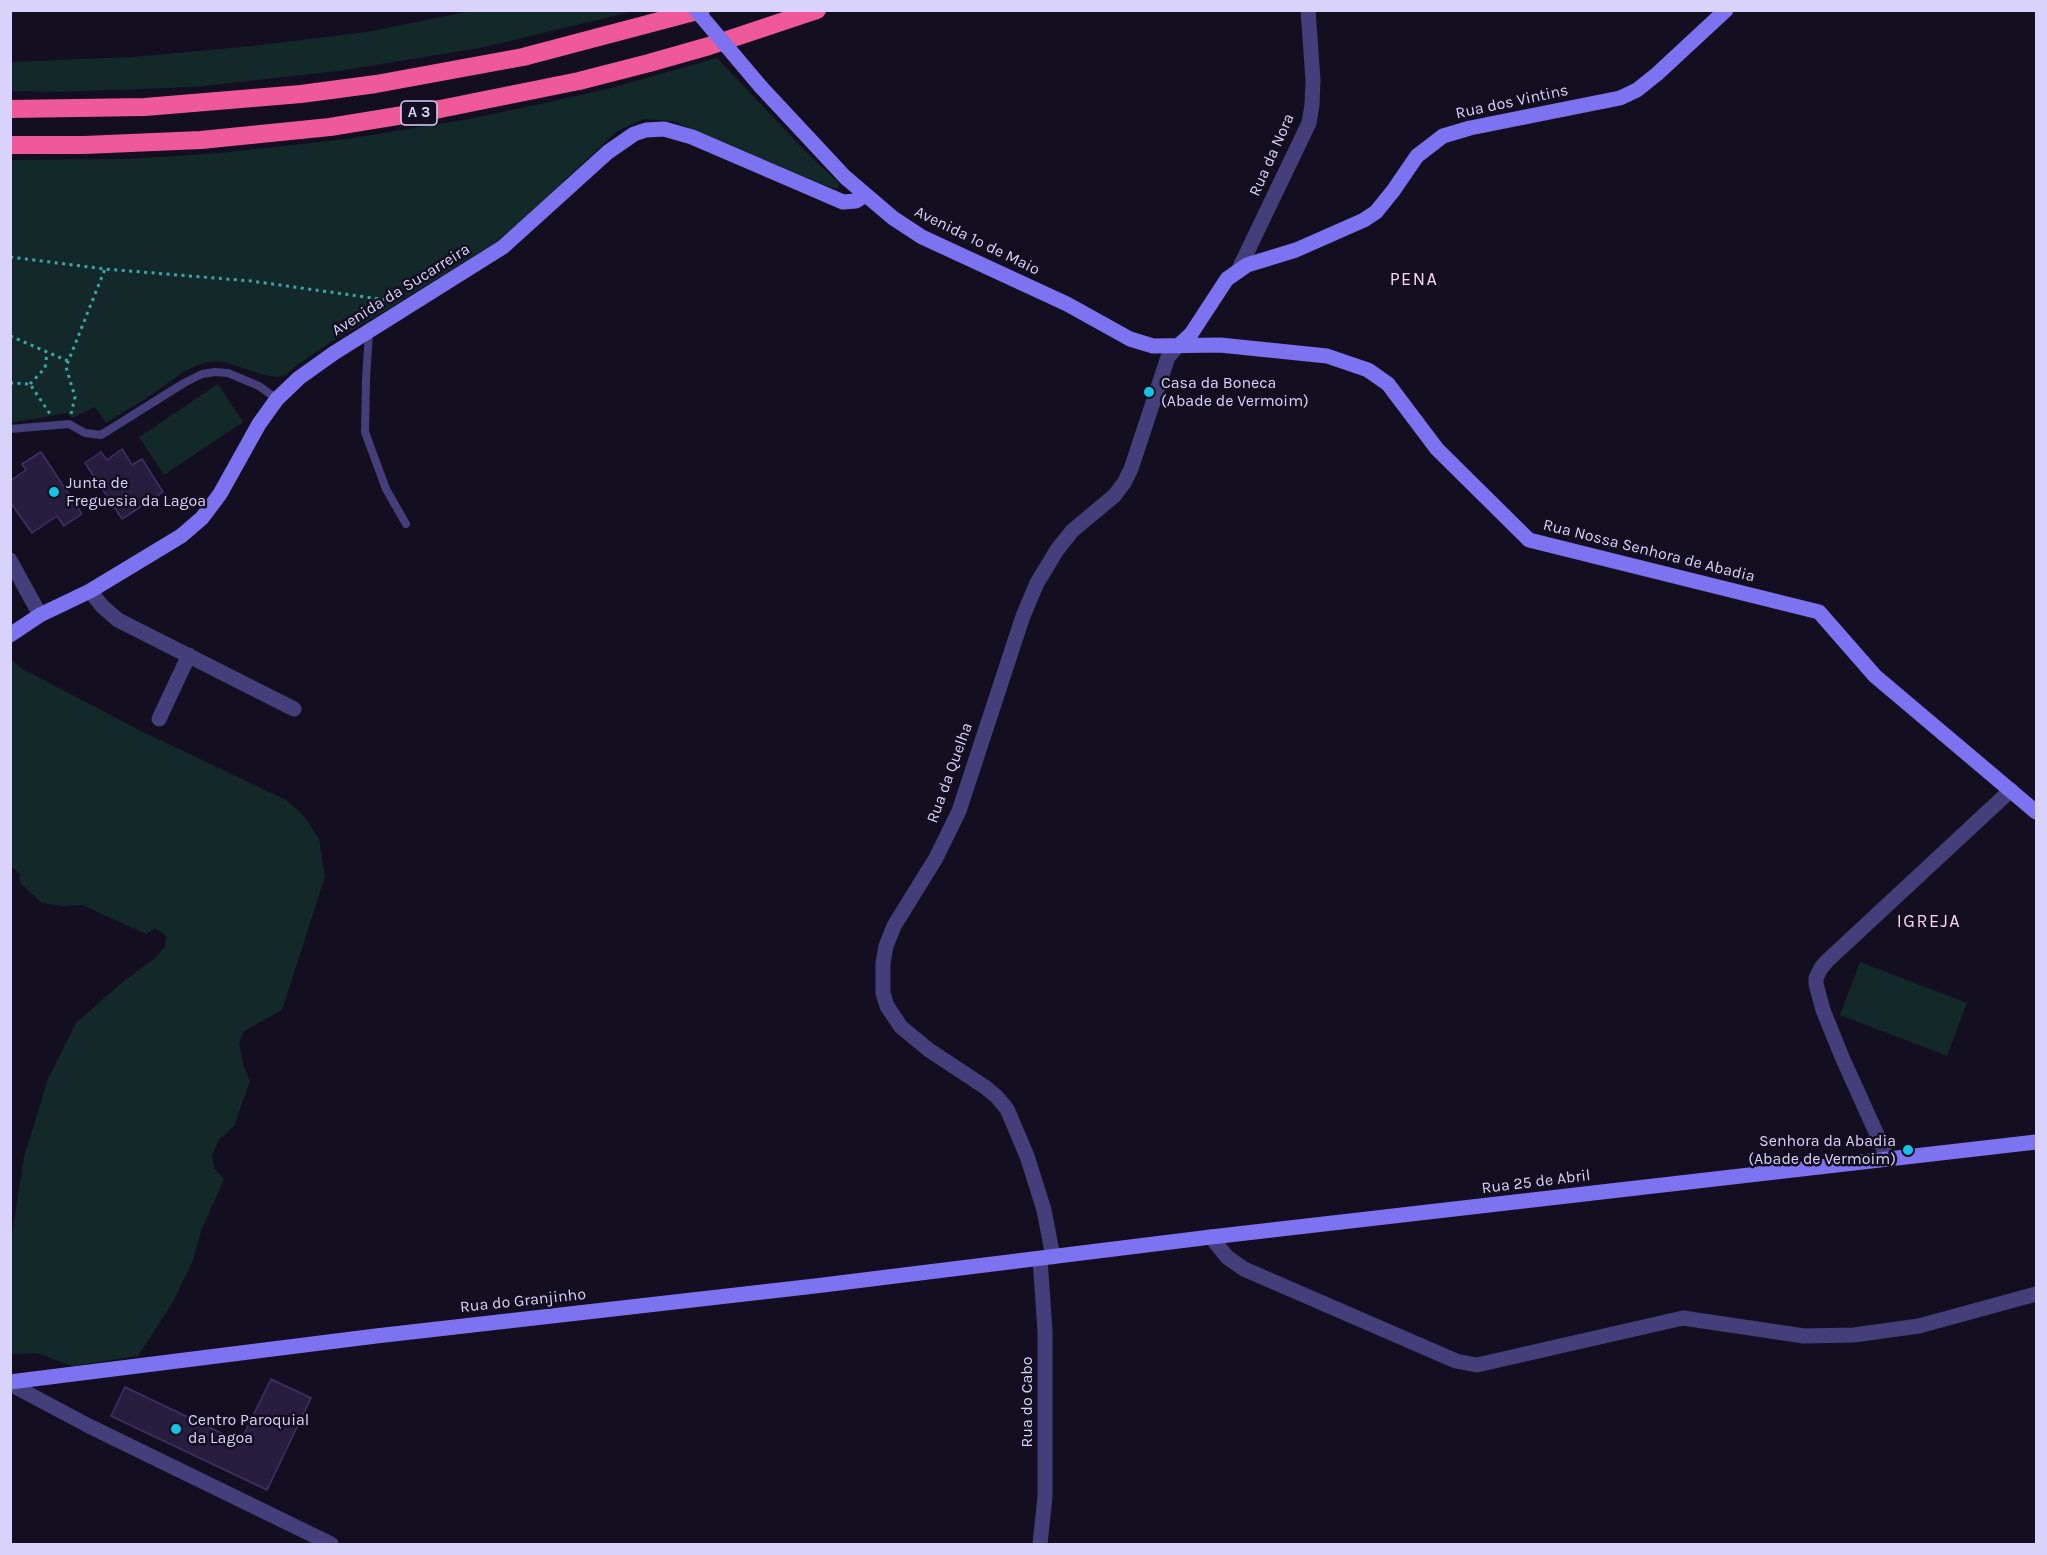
<!DOCTYPE html>
<meta charset="utf-8">
<style>
body{margin:0}
#map{position:relative;width:2047px;height:1555px;overflow:hidden;background:#130f20;font-family:Karla,sans-serif}
canvas{display:block}
.frame{position:absolute;inset:0;border:12px solid #d9d2fb;pointer-events:none}
</style>
<div id="map">
<canvas width="2047" height="1555"></canvas>
<div class="frame"></div>
</div>
<script>
const g = document.querySelector('canvas').getContext('2d');
g.lineJoin = 'round';
function paint(path, color) {
  g.fillStyle = color;
  g.fill(path, 'evenodd');
}
function toPath(rows) {
  const path = new Path2D();
  for (const r of rows) {
    path.moveTo(r[0], r[1]);
    for (let i = 2; i < r.length; i += 2) path.lineTo(r[i], r[i + 1]);
  }
  return path;
}
function strokePath(path, color, width, dash) {
  g.strokeStyle = color;
  g.lineWidth = width;
  g.lineCap = dash ? 'butt' : 'round';
  g.setLineDash(dash || []);
  g.stroke(path);
}
function label(font, color, halo, rows, align = 'center') {
  g.font = font + ' Karla,sans-serif';
  g.lineWidth = 5;
  g.setLineDash([]);
  g.textBaseline = 'middle';
  g.strokeStyle = halo;
  g.fillStyle = color;
  for (const [text, x, y, turn = 0] of rows) {
    g.save();
    g.translate(x, y);
    g.rotate((+turn || 0) * Math.PI / 180);
    g.textAlign = isNaN(turn) ? turn : align;
    if (halo) g.strokeText(text, 0, 0);
    g.fillText(text, 0, 0);
    g.restore();
  }
}
const green = toPath([
 [476,10,635,11,480,48,338,71,195,87,56,92,11,91,11,62,133,57,252,46,367,32],
 [717,58,810,156,839,183,838,189,827,186,673,121,644,119,617,131,520,222,496,242,385,311,331,342,297,365,286,375,277,377,260,374,225,362,214,361,200,364,185,371,145,399,106,423,95,407,72,418,67,413,11,423,11,160,129,159,219,153,347,139,469,119,540,104,611,88],
 [218,384,243,422,164,475,139,437],
 [11,659,21,668,139,730,286,800,304,816,319,839,325,877,282,1010,244,1031,239,1043,244,1067,250,1081,234,1126,219,1140,212,1155,214,1168,224,1179,201,1231,193,1260,173,1302,138,1356,72,1366,37,1353,11,1354,11,1241,24,1157,48,1079,76,1023,125,980,154,959,165,947,166,936,155,928,146,934,82,905,62,906,42,903,20,883,20,874,10,865],
 [1860,962,1967,1003,1947,1056,1840,1015]
]);
const building = toPath([
 [122,449,132,465,142,459,163,492,122,519,85,463,101,452,107,460,122,449],
 [41,452,82,514,64,526,57,516,32,533,10,502,10,481,26,470,22,464,41,452],
 [271,1379,311,1398,267,1490,111,1416,125,1387,240,1442,271,1379]
]);
const path = toPath([
 [10,257,105,269,251,281,387,300],
 [10,336,68,361],
 [10,383,30,384,50,414],
 [30,384,45,368,47,353],
 [71,414,75,397,66,367,105,269]
]);
const lane = toPath([
 [369,332,366,379,365,432,386,489,406,524],
 [10,429,69,424,85,433,101,435,184,383,202,374,215,372,228,373,259,386,277,399]
]);
const street = toPath([
 [1238,271,1309,123,1312,105,1313,80,1308,10],
 [10,560,40,615],
 [90,591,102,606,118,620,294,709],
 [159,719,189,655],
 [1888,1159,1842,1057,1823,1010,1816,984,1816,978,1821,968,1827,961,2011,790],
 [1211,1237,1227,1257,1244,1269,1456,1361,1477,1365,1683,1318,1804,1336,1854,1335,1919,1326,2036,1294],
 [1053,1257,1044,1210,1027,1156,1007,1109,997,1097,985,1087,929,1050,901,1027,887,1006,883,993,883,963,886,946,894,926,936,858,959,811,1023,616,1037,583,1057,550,1072,531,1114,496,1124,483,1131,469,1168,357,1178,346],
 [1040,1259,1045,1331,1045,1497,1040,1544],
 [10,1384,89,1426,331,1544]
]);
const secondary = toPath([
 [761,87,845,177,893,218,922,237,1067,304,1130,339,1153,346,1220,345,1327,356,1368,370,1388,384,1437,449,1529,540,1819,612,1875,676,2036,812],
 [1178,346,1191,334,1227,279,1247,265,1296,250,1364,220,1376,212,1393,191,1417,156,1443,136,1470,128,1620,98,1637,90,1657,74,1726,10],
 [10,635,40,615,90,591,181,536,202,518,220,494,259,424,277,399,299,378,334,353,503,247,608,152,634,134,646,130,664,129,692,137,843,202,856,201,865,195],
 [10,1382,376,1336,815,1286,1211,1237,2036,1142]
]);
const highway = toPath([
 [10,109,145,107,301,94,376,84,523,57,701,10],
 [10,145,84,145,201,140,330,127,440,109,579,81,649,63,709,46,817,10]
]);
const secondaryBridge = toPath([
 [696,10,761,87]
]);
const markers = [
 [1149,392,6,"#16c3e2"],
 [54,492,6,"#16c3e2"],
 [1908,1150,6,"#16c3e2"],
 [176,1429,6,"#16c3e2"]
];
const shields = [
 [419,113,36]
];
const shieldNames = [
 ["A 3",419,113]
];
const streetNames = [
 ["Rua dos Vintins",1512,102,-12],
 ["Rua da Nora",1272,155,-66],
 ["Avenida 1º de Maio",977,241,26],
 ["Avenida da Sucarreira",401,290,-32],
 ["Rua Nossa Senhora de Abadia",1649,551,14],
 ["Rua da Quelha",950,773,-70],
 ["Rua 25 de Abril",1536,1182,-7],
 ["Rua do Granjinho",523,1301,-6],
 ["Rua do Cabo",1027,1402,-90]
];
const poiNames = [
 ["Casa da Boneca",1161,383],
 ["(Abade de Vermoim)",1161,401],
 ["Junta de",66,483],
 ["Freguesia da Lagoa",66,501],
 ["Senhora da Abadia",1896,1141,"right"],
 ["(Abade de Vermoim)",1896,1159,"right"],
 ["Centro Paroquial",188,1420],
 ["da Lagoa",188,1438]
];
const neighbourhoodNames = [
 ["PENA",1414,280],
 ["IGREJA",1929,922]
];
paint(green, '#132929');
paint(building, '#261d3f');
strokePath(building, '#3f3168', 1.5);
strokePath(path, '#3aa7a6', 3, [3, 4.5]);
strokePath(lane, '#443f7a', 8);
strokePath(street, '#443f7a', 15);
strokePath(secondary, '#7d73f1', 15);
strokePath(highway, '#ef5999', 18);
strokePath(secondaryBridge, '#7d73f1', 15);
for (const [x, y, r, color] of markers) {
  const dot = new Path2D();
  dot.arc(x, y, r, 0, 2 * Math.PI);
  g.fillStyle = color;
  g.fill(dot);
  strokePath(dot, '#130f20', 2);
}
for (const [x, y, w] of shields) {
  const box = new Path2D();
  box.roundRect(x - w / 2, y - 12, w, 24, 4.5);
  g.fillStyle = '#130f20';
  g.fill(box);
  strokePath(box, '#d9d2fb', 1.5);
}
label('bold 15px', '#d9d2fb', null, shieldNames);
label('16px', '#d9d2fb', '#130f20', streetNames);
label('16px', '#d9d2fb', '#130f20', poiNames, 'left');
g.letterSpacing = '1.5px';
label('18px', '#fbd4eb', '#130f20', neighbourhoodNames);
g.letterSpacing = '0px';
</script>
